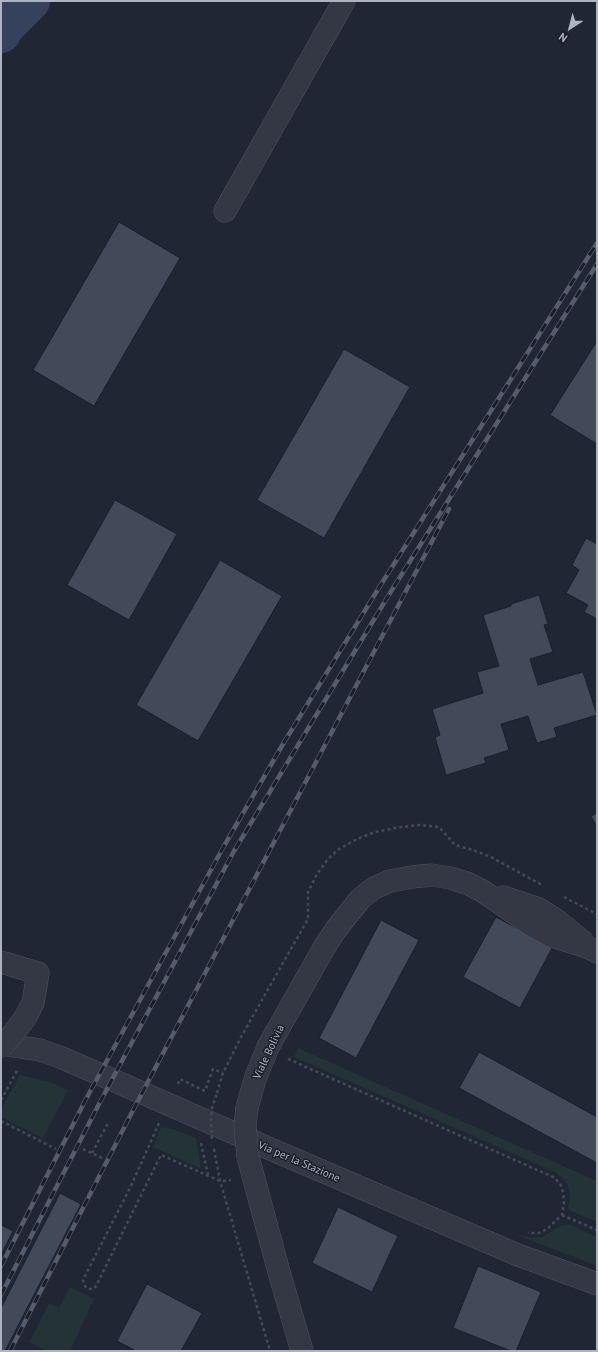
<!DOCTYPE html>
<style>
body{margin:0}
#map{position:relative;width:598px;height:1352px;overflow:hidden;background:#202634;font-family:"PT Sans",sans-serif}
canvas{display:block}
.frame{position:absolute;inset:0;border:2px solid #aeb3c2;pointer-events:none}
.north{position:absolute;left:550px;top:8px;width:40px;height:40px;-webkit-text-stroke:3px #191e29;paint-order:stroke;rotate:216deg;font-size:11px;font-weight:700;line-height:16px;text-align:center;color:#aeb3c2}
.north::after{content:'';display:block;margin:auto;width:14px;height:18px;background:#aeb3c2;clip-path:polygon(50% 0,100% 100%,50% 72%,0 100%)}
</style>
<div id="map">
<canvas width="598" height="1352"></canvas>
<div class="frame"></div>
<div class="north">N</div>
</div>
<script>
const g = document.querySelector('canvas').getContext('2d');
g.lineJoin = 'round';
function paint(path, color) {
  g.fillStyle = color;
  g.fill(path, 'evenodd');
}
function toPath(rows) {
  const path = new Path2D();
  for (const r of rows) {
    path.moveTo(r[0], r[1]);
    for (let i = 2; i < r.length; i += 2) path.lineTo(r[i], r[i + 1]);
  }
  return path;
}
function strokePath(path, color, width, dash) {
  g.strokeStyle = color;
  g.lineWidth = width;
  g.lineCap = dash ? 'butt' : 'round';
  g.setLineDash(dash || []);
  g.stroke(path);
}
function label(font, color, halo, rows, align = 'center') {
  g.font = font + ' "PT Sans",sans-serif';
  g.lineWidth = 3;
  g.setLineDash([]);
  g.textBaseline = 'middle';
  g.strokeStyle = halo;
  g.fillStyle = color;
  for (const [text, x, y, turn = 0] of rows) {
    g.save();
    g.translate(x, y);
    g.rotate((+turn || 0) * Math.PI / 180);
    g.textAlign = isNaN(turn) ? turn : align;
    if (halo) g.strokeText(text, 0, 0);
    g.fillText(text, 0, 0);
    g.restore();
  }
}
const green = toPath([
 [298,1048,597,1181,597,1222,568,1210,570,1196,567,1183,557,1173,294,1057],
 [20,1075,49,1082,68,1090,43,1138,1,1117,1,1109],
 [161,1127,173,1129,196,1138,201,1169,153,1147],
 [562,1225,570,1225,597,1237,597,1266,514,1234,533,1238,542,1237],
 [70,1287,94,1299,70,1351,46,1351,29,1342,49,1303,59,1308]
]);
const river = toPath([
 [1,33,5,26,30,1]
]);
const building = toPath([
 [119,222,180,258,94,406,33,370,119,222],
 [597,341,597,444,550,415,597,341],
 [344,349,410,387,324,538,257,500,344,349],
 [115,500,177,534,129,620,67,585,115,500],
 [586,538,597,544,597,619,584,612,588,605,566,593,579,570,572,565,586,538],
 [220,560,282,596,198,741,136,705,220,560],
 [539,595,548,624,544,625,553,652,530,659,538,685,583,672,597,715,554,728,557,737,537,743,528,716,501,724,509,750,484,758,486,763,446,775,435,737,440,735,432,709,483,693,477,672,499,666,483,615,511,606,511,604,539,595],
 [597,813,597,828,591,816,597,813],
 [496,917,552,948,520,1008,463,977,496,917],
 [381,920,419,940,356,1058,319,1038,381,920],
 [479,1052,597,1117,597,1163,459,1088,479,1052],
 [60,1193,81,1204,5,1351,1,1351,1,1308,60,1193],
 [338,1207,398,1236,372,1292,312,1263,338,1207],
 [1,1225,13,1231,1,1255,1,1225],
 [478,1266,541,1292,516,1351,511,1351,453,1328,478,1266],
 [147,1284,202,1313,181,1351,136,1351,117,1341,147,1284]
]);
const path = toPath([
 [564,897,597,914],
 [288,1059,553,1177,560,1183,563,1192,564,1203,562,1215,547,1229,539,1233,528,1233],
 [178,1084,180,1079,205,1091,213,1069,223,1073],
 [217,1093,223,1073,241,1037,308,919,308,892,317,874,328,859,339,849,357,839,375,832,395,828,419,825,439,827,455,845,473,850,491,857,542,885],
 [1,1100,18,1069],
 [1,1121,56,1149],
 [159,1123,131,1186,83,1280,84,1285,88,1289,93,1289,96,1286,161,1155,220,1181,231,1180],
 [201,1143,208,1175],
 [83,1149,104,1159],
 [214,1149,220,1181,270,1351],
 [92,1153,108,1123],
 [562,1215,597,1230]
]);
const minor = toPath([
 [225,211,344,1],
 [503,897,539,909,559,922,583,942],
 [1,962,38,973,33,1003,25,1018],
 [1,1044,40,1050,60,1057,275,1151,518,1255,597,1284],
 [247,1108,255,1079,268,1047,325,946,337,928,361,898,374,888,390,881,412,877,431,875,451,878,469,884,484,892,530,924,552,936,587,947,597,952],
 [248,1157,279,1272,302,1351]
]);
const rail = toPath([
 [1,1266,86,1099,224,846,283,744,380,586,597,243],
 [1,1295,99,1104,234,851,390,593,597,264],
 [10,1351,129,1118,449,509]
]);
const pathBridge = toPath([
 [212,1139,211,1123,212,1108,217,1093]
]);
const minorBridge = toPath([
 [1,1047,12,1035,25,1018],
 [247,1108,245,1126,248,1157]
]);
const streetNames = [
 ["Viale Bolivia",269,1052,-65],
 ["Via per la Stazione",299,1162,23]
];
paint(green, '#233336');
strokePath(river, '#36415c', 40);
paint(building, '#424959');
strokePath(building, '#1b202b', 1);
strokePath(minor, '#4e5360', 23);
strokePath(path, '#404e53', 2.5, [3, 3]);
strokePath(minor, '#343845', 22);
strokePath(rail, '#565c6c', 4.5);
strokePath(rail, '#191e29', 3, [9]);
strokePath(minorBridge, '#4e5360', 23, []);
strokePath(pathBridge, '#404e53', 2.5, [3, 3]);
strokePath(minorBridge, '#343845', 22);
label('11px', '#aeb3c2', '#191e29', streetNames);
</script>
